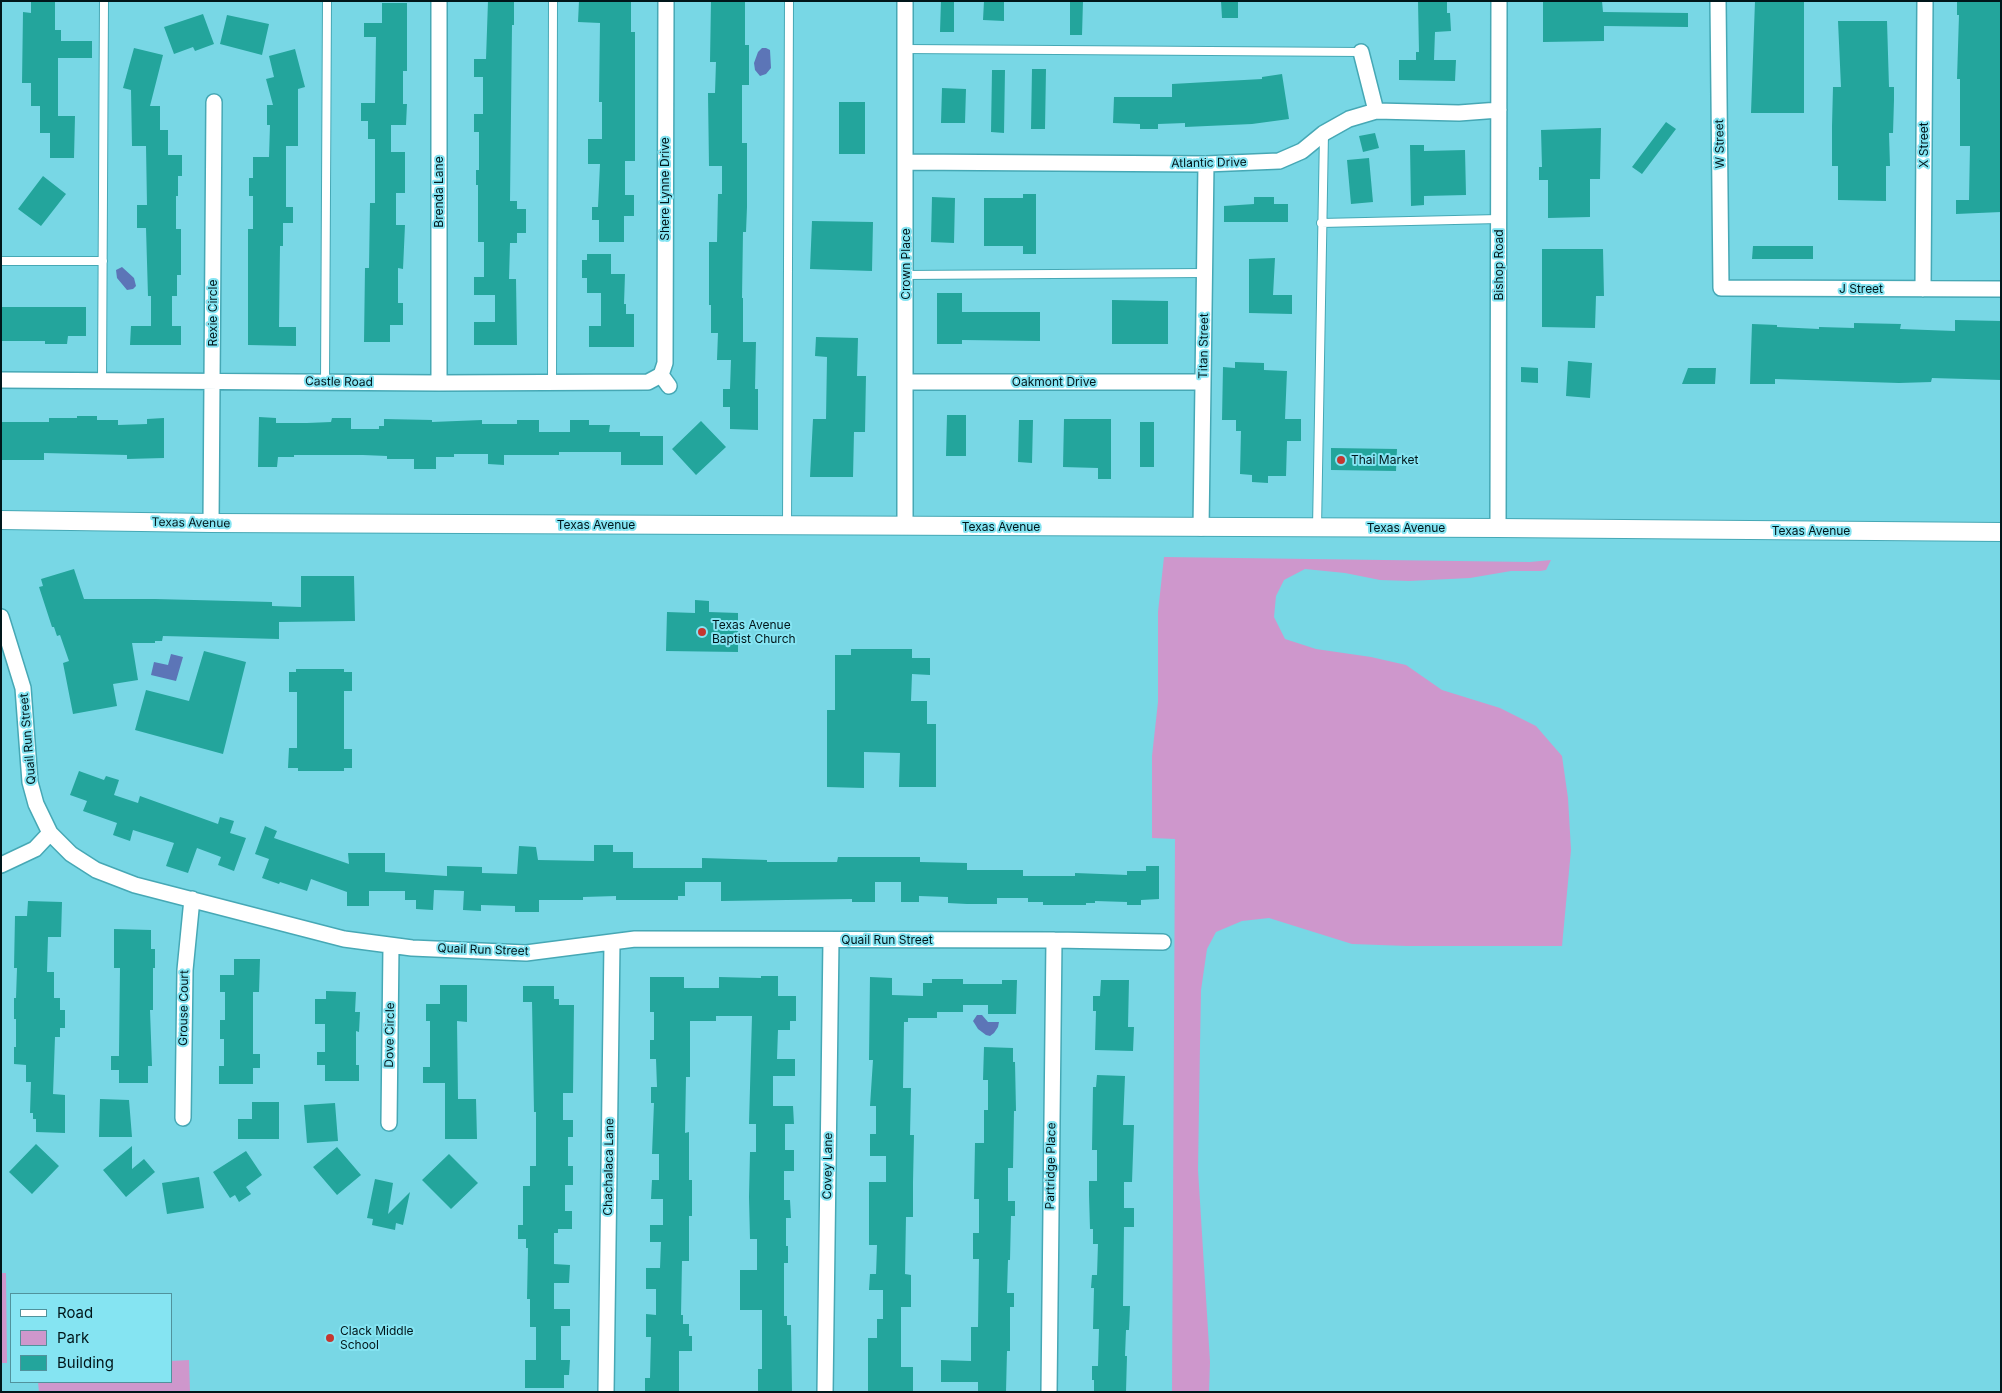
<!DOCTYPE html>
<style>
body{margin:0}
#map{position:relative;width:2002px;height:1393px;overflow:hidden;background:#78d7e5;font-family:Inter,sans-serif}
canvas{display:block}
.frame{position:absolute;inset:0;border:2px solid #00161a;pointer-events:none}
.legend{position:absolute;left:10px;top:1293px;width:162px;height:90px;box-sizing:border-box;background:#85e4f2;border:1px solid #50929c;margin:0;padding:6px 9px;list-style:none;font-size:15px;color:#00161a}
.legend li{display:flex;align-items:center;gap:10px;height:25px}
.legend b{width:25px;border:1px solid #50929c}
</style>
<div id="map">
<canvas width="2002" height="1393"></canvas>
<div class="frame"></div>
<ul class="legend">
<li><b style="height:6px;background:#fff"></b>Road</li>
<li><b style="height:14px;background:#ce97cc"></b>Park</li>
<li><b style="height:14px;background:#23a59c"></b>Building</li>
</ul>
</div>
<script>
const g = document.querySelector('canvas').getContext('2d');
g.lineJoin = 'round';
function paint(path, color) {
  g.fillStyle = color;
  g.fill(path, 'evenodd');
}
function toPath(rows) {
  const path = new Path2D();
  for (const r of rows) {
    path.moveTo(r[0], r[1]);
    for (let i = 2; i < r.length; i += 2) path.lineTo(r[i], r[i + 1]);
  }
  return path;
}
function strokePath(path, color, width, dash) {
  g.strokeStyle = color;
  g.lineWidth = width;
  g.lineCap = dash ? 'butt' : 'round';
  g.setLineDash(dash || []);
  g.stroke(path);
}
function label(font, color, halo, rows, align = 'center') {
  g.font = font + ' Inter,sans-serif';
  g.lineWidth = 4;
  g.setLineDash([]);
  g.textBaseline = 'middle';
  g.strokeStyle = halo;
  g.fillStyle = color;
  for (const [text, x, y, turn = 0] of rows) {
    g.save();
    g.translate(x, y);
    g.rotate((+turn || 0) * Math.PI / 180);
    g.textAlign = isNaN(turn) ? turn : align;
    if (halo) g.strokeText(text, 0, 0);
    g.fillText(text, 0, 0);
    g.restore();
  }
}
const green = toPath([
 [1164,557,1530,562,1551,560,1546,570,1540,571,1511,571,1470,578,1409,581,1380,580,1345,573,1305,569,1284,580,1276,596,1274,617,1285,639,1316,649,1371,657,1406,665,1442,690,1500,708,1536,726,1562,756,1568,798,1571,850,1562,946,1407,946,1352,944,1269,918,1242,921,1216,932,1207,949,1201,990,1200,1045,1198,1170,1210,1362,1209,1392,1172,1392,1175,839,1152,838,1152,756,1158,702,1158,612],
 [1,1273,6,1273,7,1363,1,1363],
 [189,1360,190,1392,39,1392,38,1382,171,1382,171,1361]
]);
const water = toPath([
 [766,48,770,50,771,68,766,74,760,76,755,70,754,63,758,52,762,48],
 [122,267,134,278,136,286,133,289,127,290,117,278,116,270],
 [171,654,183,657,176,681,151,675,154,662,168,665],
 [977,1015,982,1015,988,1022,999,1022,998,1027,994,1033,990,1036,986,1035,978,1029,973,1021]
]);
const building = toPath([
 [31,1,55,1,55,30,61,30,61,41,92,41,92,58,58,58,58,116,75,116,74,158,50,158,50,133,40,133,40,106,31,106,31,83,22,83,23,12,31,13],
 [488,1,514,1,514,25,512,25,510,201,517,201,517,209,526,209,526,233,517,233,517,243,510,243,509,279,516,279,517,345,474,345,474,322,495,322,495,295,474,295,474,277,484,277,484,242,478,242,478,185,476,185,476,170,479,170,479,132,474,132,474,114,483,114,483,77,474,77,474,59,486,59],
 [579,1,631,1,631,32,635,32,635,161,625,161,625,195,634,195,634,216,624,216,624,242,599,242,599,220,592,220,592,207,598,207,600,164,588,164,588,139,602,139,602,102,599,102,600,23,578,22],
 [711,1,745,1,745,45,749,45,749,85,742,85,742,143,747,143,747,207,746,232,743,232,742,298,743,298,743,342,756,342,755,389,758,389,758,430,730,429,730,407,723,407,723,389,730,389,731,360,717,360,718,333,711,333,711,305,709,305,709,242,717,242,718,194,722,194,722,166,709,166,708,93,715,93,716,62,710,62],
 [941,1,954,1,954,32,940,32],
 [984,1,1004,1,1004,21,983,20],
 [1070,1,1083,1,1082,35,1070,35],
 [1221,1,1238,1,1238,18,1222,18],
 [1418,1,1447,1,1447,13,1450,13,1451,31,1435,32,1434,60,1456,60,1455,81,1399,80,1399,60,1416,60,1416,52,1419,52],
 [1543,1,1602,1,1603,12,1688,13,1688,27,1604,26,1604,41,1543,42],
 [1755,1,1804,1,1804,113,1751,113],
 [1957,2,2001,2,2001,212,1956,214,1956,200,1969,200,1970,146,1960,146,1960,79,1957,79,1959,15,1957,15],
 [382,3,407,3,407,71,403,71,403,104,407,104,406,125,391,125,391,152,405,152,405,193,396,193,396,225,405,225,403,269,398,268,398,303,403,303,403,325,390,325,390,342,364,342,365,268,369,268,370,203,375,203,375,139,368,139,368,121,361,121,361,103,375,103,376,37,364,37,364,23,382,23],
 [203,14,214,44,195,51,193,47,174,54,164,27],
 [227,15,269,24,262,55,220,44],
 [1838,21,1887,21,1889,87,1894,87,1894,100,1893,133,1889,133,1890,166,1886,166,1886,201,1838,200,1838,166,1832,166,1832,126,1833,87,1841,87],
 [134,48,163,55,150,106,160,106,160,130,168,130,168,155,182,155,182,176,178,176,178,196,176,196,176,229,181,229,181,275,177,275,177,296,172,296,172,326,181,326,181,345,130,345,131,326,151,326,151,296,148,296,146,228,137,228,137,205,147,205,146,146,132,146,131,90,123,88],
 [295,49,305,87,298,89,298,146,286,146,286,207,293,207,293,223,283,223,283,246,280,246,279,327,296,327,296,346,248,345,248,229,253,229,253,196,249,196,249,178,253,178,253,157,269,157,270,125,267,125,267,105,273,105,266,79,274,77,269,56],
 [1032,69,1046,69,1045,129,1031,129],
 [992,70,1005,70,1004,133,991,132],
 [1282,74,1289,119,1252,124,1185,127,1185,123,1158,124,1158,129,1140,129,1140,124,1113,123,1114,97,1172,97,1172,84,1262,79,1262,77],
 [942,88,966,89,965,123,941,123],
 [839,102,865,102,865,154,839,154],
 [1666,122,1676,129,1642,174,1632,167],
 [1601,128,1600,179,1590,179,1590,217,1548,218,1548,180,1539,180,1539,167,1542,167,1541,130],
 [1375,133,1379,148,1363,152,1359,136],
 [1410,145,1424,145,1424,151,1465,150,1466,195,1424,196,1424,205,1411,206],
 [1369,158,1373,202,1351,204,1347,160],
 [43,176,66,194,41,226,18,209],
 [1023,194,1036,194,1036,254,1023,254,1023,246,984,246,984,198,1023,198],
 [932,197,955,198,954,243,931,242],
 [1254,197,1274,197,1274,204,1288,204,1288,222,1224,222,1224,206,1254,204],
 [812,221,873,222,872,271,810,269],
 [1753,246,1813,246,1813,259,1752,259],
 [1542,249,1603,249,1604,296,1596,296,1595,328,1542,327],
 [587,254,611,254,611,274,625,274,624,304,626,304,626,314,634,314,634,347,589,347,589,326,601,326,601,293,587,293,587,278,582,278,582,260,587,260],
 [1275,258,1273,295,1292,295,1292,314,1249,313,1249,259],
 [937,293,962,293,962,312,1040,312,1040,341,962,340,962,344,937,344],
 [1112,300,1168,301,1168,344,1112,344],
 [1,307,86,307,86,336,68,336,67,344,45,344,45,341,1,341],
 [1955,320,2001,321,2001,380,1932,378,1931,382,1899,383,1775,379,1775,384,1750,384,1752,324,1777,325,1777,327,1819,329,1819,327,1854,328,1854,323,1901,324,1900,329,1955,331],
 [816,337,858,338,857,376,866,376,865,432,854,432,853,477,810,477,813,419,826,419,827,357,815,356],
 [1568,361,1592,363,1590,398,1566,396],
 [1235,362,1264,363,1264,370,1287,371,1285,419,1301,419,1301,441,1287,441,1286,476,1268,476,1268,483,1252,482,1252,475,1240,474,1241,431,1236,431,1236,420,1222,420,1223,367,1235,368],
 [1521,367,1538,368,1538,383,1521,382],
 [1688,368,1716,368,1715,384,1682,384],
 [947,415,966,415,966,456,946,456],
 [77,416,97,416,97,420,118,420,118,425,147,424,147,419,164,418,164,458,127,459,127,455,44,453,44,460,1,460,1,422,49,422,49,418,77,418],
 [259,417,276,418,276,423,307,423,331,422,332,418,351,418,351,429,379,429,379,426,384,426,384,419,432,420,432,422,482,420,482,424,517,424,517,420,539,420,539,432,570,432,570,420,589,420,589,425,610,425,609,432,640,432,640,436,663,436,663,465,621,465,621,452,559,452,559,455,504,455,504,465,488,464,488,454,454,454,454,457,436,457,436,469,414,469,414,459,387,459,387,456,363,455,294,455,294,457,278,457,277,467,258,467],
 [1064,419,1111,419,1111,479,1098,479,1098,468,1063,467],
 [1019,420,1033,420,1032,463,1018,462],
 [701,421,726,447,696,475,672,449],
 [1140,422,1154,422,1154,467,1140,467],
 [1331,448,1397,449,1396,471,1331,470],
 [74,569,84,599,155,599,272,602,272,606,301,607,301,576,354,576,355,621,279,622,279,639,163,636,162,641,155,641,155,643,132,643,138,680,113,684,117,706,73,714,63,663,69,661,60,635,57,636,54,627,52,627,39,587,43,586,41,579],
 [695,600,709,601,709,612,738,613,738,652,666,651,667,612,695,613],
 [851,649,912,649,912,658,930,658,930,675,912,674,911,701,927,701,927,724,936,724,936,787,899,787,900,753,864,752,864,788,827,787,827,710,835,710,835,655,851,655],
 [204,651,246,662,223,754,135,730,146,690,189,701],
 [296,669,344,669,344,672,352,672,352,691,344,691,344,749,352,749,352,768,344,768,344,771,298,771,298,768,288,768,289,748,297,748,297,692,289,692,289,672,296,672],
 [79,771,104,780,106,776,119,780,114,795,138,803,140,796,218,824,220,817,234,821,230,833,246,838,234,871,218,865,221,857,197,848,188,873,166,866,174,843,133,830,130,841,113,835,117,823,83,811,87,801,70,795],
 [265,826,277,831,274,838,349,864,348,853,385,853,385,872,447,876,447,866,482,867,482,873,517,874,519,846,536,847,538,860,594,861,594,845,613,845,613,852,633,852,633,868,702,868,702,858,767,860,767,862,837,862,838,857,920,857,920,862,967,863,967,870,1023,870,1023,876,1075,876,1075,873,1127,875,1127,871,1146,871,1146,866,1159,866,1159,899,1141,900,1141,905,1127,905,1127,902,1095,901,1095,903,1086,903,1086,905,1043,905,1043,902,1028,902,1028,898,997,898,997,904,967,904,948,903,948,897,919,896,919,902,901,902,901,882,875,882,875,902,852,902,852,899,721,901,721,882,685,882,685,896,678,896,678,900,616,900,616,896,583,897,583,900,539,900,539,912,515,912,515,906,481,905,481,911,463,910,464,891,434,890,433,910,416,909,416,900,405,900,405,891,369,891,369,906,347,906,347,892,311,879,307,891,280,882,279,884,262,878,269,859,255,854],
 [28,901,62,902,61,937,48,937,47,972,54,972,54,998,60,998,60,1010,65,1010,65,1028,60,1028,60,1037,55,1037,53,1094,65,1095,65,1133,36,1132,36,1119,33,1119,33,1113,30,1113,31,1082,26,1082,26,1065,14,1064,14,1047,16,1047,16,1019,14,1019,14,998,16,998,17,968,14,968,15,916,27,916],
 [114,929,151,930,151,949,155,949,155,968,153,968,153,1010,150,1010,152,1066,148,1066,148,1083,119,1083,119,1070,111,1070,111,1056,119,1056,119,1053,120,968,114,968],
 [234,959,260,959,259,992,253,992,253,1054,260,1054,260,1068,253,1068,253,1084,219,1084,219,1066,224,1066,224,1039,220,1039,220,1020,225,1020,225,992,220,992,220,975,234,975],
 [761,976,778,976,778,996,796,996,796,1021,790,1021,790,1030,778,1030,777,1059,795,1059,795,1076,773,1076,773,1106,793,1106,794,1124,785,1124,785,1150,794,1150,794,1171,784,1171,784,1200,790,1200,791,1218,786,1218,786,1246,788,1246,788,1263,784,1263,784,1316,787,1316,787,1325,791,1325,792,1392,758,1392,758,1369,762,1369,762,1310,740,1310,740,1270,757,1270,757,1239,750,1239,749,1197,750,1152,756,1152,756,1124,749,1124,752,1016,716,1016,716,1021,690,1021,690,1077,686,1077,685,1133,689,1132,689,1180,692,1180,692,1216,689,1216,689,1261,682,1261,681,1315,683,1315,683,1324,689,1324,689,1336,692,1336,692,1351,679,1351,679,1392,645,1392,645,1378,650,1378,651,1337,646,1337,646,1314,656,1315,656,1289,646,1289,646,1268,660,1268,661,1242,650,1242,650,1225,663,1225,663,1199,651,1199,652,1180,659,1180,659,1154,652,1154,654,1103,651,1103,651,1087,657,1087,656,1059,650,1059,650,1040,654,1040,654,1012,650,1012,650,977,684,977,684,988,719,988,719,977,761,978],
 [870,977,892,978,892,995,923,996,923,983,932,983,932,979,963,979,963,984,1002,984,1002,980,1017,980,1016,1014,988,1014,988,1005,963,1005,963,1012,937,1012,937,1018,908,1018,908,1022,904,1022,903,1088,911,1088,910,1135,914,1135,913,1182,913,1217,906,1217,905,1274,911,1275,911,1307,901,1307,901,1367,913,1367,913,1392,868,1392,868,1338,877,1338,877,1319,883,1319,883,1290,869,1290,870,1274,876,1274,877,1245,869,1245,869,1182,886,1182,886,1156,870,1156,870,1134,876,1134,876,1106,870,1106,873,1060,869,1060],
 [1101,980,1129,980,1128,1027,1134,1027,1133,1051,1095,1050,1096,1011,1093,1011,1093,996,1100,996],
 [440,985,467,985,467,1022,457,1021,458,1099,476,1099,477,1139,445,1139,445,1083,423,1083,423,1067,430,1067,430,1021,426,1021,426,1004,440,1004],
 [523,986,554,986,554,999,559,999,559,1005,574,1005,573,1093,563,1093,563,1120,573,1120,573,1137,568,1137,568,1166,573,1166,573,1185,565,1185,565,1211,572,1211,572,1229,558,1229,558,1233,554,1233,554,1264,570,1265,569,1283,554,1283,554,1309,570,1309,570,1326,561,1326,561,1360,570,1360,569,1375,564,1375,564,1388,525,1388,525,1360,536,1360,536,1327,530,1327,530,1299,527,1299,528,1248,526,1248,526,1239,518,1239,518,1225,523,1225,523,1186,530,1186,530,1166,536,1166,536,1112,534,1112,532,1002,523,1002],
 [326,991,356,992,355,1012,360,1012,359,1032,356,1031,356,1065,359,1065,359,1081,325,1081,325,1065,317,1065,317,1052,325,1052,325,1024,315,1024,315,999,326,999],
 [984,1047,1013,1048,1013,1062,1015,1062,1016,1111,1014,1111,1013,1168,1008,1168,1008,1201,1015,1201,1015,1216,1011,1216,1010,1260,1008,1260,1007,1293,1014,1293,1014,1307,1010,1307,1010,1351,1007,1351,1006,1392,978,1392,978,1382,941,1382,941,1360,971,1361,971,1327,978,1327,979,1259,973,1259,973,1233,979,1233,979,1199,974,1199,975,1143,984,1143,984,1110,988,1110,988,1080,983,1080],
 [1097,1075,1125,1076,1123,1125,1134,1125,1132,1182,1124,1182,1124,1208,1134,1208,1134,1227,1124,1227,1123,1306,1130,1306,1129,1330,1126,1330,1125,1356,1127,1356,1126,1392,1094,1392,1094,1380,1092,1380,1092,1366,1098,1366,1099,1329,1093,1329,1094,1288,1091,1288,1092,1275,1097,1275,1098,1244,1093,1244,1093,1229,1090,1229,1089,1195,1089,1181,1097,1181,1097,1150,1092,1150,1093,1087,1096,1087],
 [100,1099,129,1100,132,1137,99,1137],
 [252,1102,279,1102,279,1139,238,1139,238,1119,252,1119],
 [335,1103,338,1141,307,1143,304,1105],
 [36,1144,59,1166,32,1194,9,1172],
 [132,1146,132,1169,144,1159,155,1172,126,1197,103,1170],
 [337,1147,361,1175,337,1195,313,1167],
 [246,1151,262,1175,246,1187,251,1194,239,1202,235,1195,230,1198,213,1172],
 [449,1154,478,1183,451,1209,422,1180],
 [199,1177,204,1208,167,1214,162,1183],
 [375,1179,393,1183,388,1214,410,1192,403,1225,396,1223,395,1230,372,1225,373,1219,367,1218]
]);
const service = toPath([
 [905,49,1361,52],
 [1321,223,1499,219],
 [1,261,103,261],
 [905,275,1204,273],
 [102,380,104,1],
 [325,382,327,1],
 [552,382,553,1],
 [787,526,789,1],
 [1317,528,1324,133]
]);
const minor = toPath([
 [1718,1,1721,288,2001,289],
 [1361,52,1376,111],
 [906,162,1206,164,1279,161,1302,151,1324,133,1349,119,1376,111,1459,113,1499,110],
 [1923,289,1925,1],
 [661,375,665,363,666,1],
 [1,380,439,383,648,382,661,375,669,386],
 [905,382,1203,382],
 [439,383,439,1],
 [211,523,214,102],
 [905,526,905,1],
 [1201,528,1206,164],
 [1498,528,1499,1],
 [1,617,23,688,30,782,36,804,50,833,71,854,96,870,135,885,344,939,412,948,526,953,635,939,1054,940,1163,942],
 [1,865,35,849,50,833],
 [183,1118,185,970,192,899],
 [389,1123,391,946],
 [606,1392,612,943],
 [825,1392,831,940],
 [1049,1392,1054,940]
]);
const tertiary = toPath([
 [1,520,211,523,1498,528,2001,532]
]);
const markers = [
 [1341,460,5,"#c53730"],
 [702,632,5,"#c53730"],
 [330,1338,5,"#c53730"]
];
const streetNames = [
 ["W Street",1720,144,-91],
 ["X Street",1924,145,-90],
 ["Atlantic Drive",1209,163,-1],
 ["Shere Lynne Drive",665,189,-90],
 ["Brenda Lane",439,192,-90],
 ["Crown Place",906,264,-90],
 ["Bishop Road",1499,265,-90],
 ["J Street",1861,289],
 ["Rexie Circle",213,313,-90],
 ["Titan Street",1204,346,-89],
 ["Castle Road",339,382,1],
 ["Oakmont Drive",1054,382],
 ["Texas Avenue",191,523,1],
 ["Texas Avenue",596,525],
 ["Texas Avenue",1001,527],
 ["Texas Avenue",1406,528],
 ["Texas Avenue",1811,531],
 ["Quail Run Street",28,739,-95],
 ["Quail Run Street",887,940],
 ["Quail Run Street",483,950,2],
 ["Grouse Court",184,1008,-89],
 ["Dove Circle",390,1035,-89],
 ["Covey Lane",828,1166,-89],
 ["Partridge Place",1051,1166,-89],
 ["Chachalaca Lane",609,1167,-89]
];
const poiNames = [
 ["Thai Market",1351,460],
 ["Texas Avenue",712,625],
 ["Baptist Church",712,639],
 ["Clack Middle",340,1331],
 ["School",340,1345]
];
paint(green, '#ce97cc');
paint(water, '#5c75b7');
paint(building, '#23a59c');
strokePath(service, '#46a8b5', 10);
strokePath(minor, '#46a8b5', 18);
strokePath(tertiary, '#46a8b5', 20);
strokePath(service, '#fff', 8);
strokePath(minor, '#fff', 15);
strokePath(tertiary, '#fff', 18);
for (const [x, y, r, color] of markers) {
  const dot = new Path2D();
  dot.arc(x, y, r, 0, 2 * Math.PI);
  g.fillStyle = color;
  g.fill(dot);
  strokePath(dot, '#85e4f2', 2);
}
label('12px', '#00161a', '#85e4f2', streetNames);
label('12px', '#00161a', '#85e4f2', poiNames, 'left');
</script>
